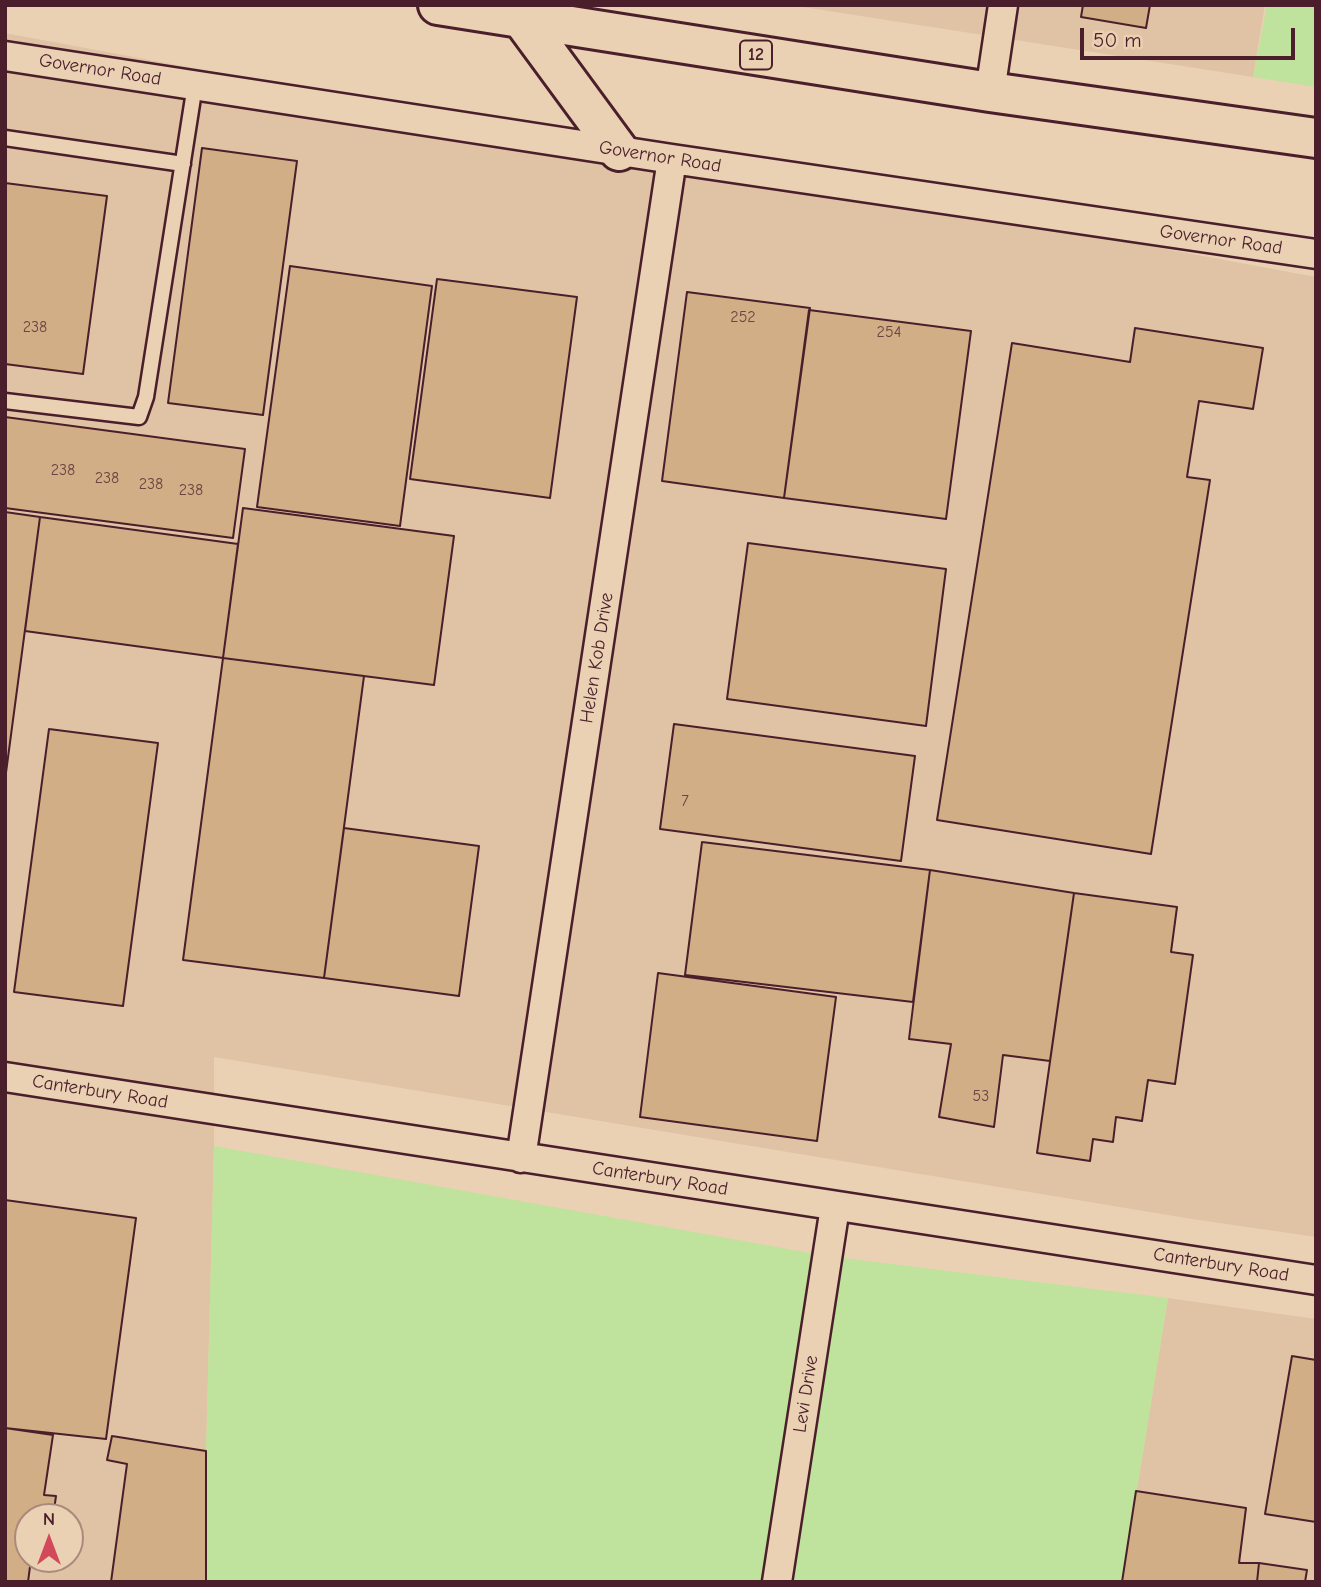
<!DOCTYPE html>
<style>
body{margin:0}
#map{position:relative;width:1321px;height:1587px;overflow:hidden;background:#ebd1b3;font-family:"Comic Neue",sans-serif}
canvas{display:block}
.frame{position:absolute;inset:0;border:7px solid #4a1f2b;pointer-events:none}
.north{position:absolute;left:14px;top:1503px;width:70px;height:70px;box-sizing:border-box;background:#ebd1b3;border:2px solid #ab8a7d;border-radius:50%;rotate:0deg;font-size:19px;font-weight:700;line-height:28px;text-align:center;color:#4a1f2b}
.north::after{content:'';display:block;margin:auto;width:24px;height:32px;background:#d1495b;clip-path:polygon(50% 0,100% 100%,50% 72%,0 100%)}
.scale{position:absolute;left:1080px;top:28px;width:215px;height:32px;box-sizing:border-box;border:4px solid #4a1f2b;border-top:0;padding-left:9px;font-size:21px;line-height:24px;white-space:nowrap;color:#4a1f2b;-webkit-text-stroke:5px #ebd1b3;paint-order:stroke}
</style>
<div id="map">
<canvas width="1321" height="1587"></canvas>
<div class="frame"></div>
<div class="north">N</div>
<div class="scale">50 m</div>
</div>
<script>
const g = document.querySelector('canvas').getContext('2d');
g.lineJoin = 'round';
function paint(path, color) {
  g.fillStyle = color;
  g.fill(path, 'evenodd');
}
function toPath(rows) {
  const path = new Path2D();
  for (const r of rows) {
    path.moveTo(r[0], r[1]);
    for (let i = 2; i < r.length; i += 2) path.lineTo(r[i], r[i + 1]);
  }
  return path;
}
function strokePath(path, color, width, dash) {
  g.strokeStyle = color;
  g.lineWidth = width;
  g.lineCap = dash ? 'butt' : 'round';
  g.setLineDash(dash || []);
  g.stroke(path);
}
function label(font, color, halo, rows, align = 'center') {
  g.font = font + ' "Comic Neue",sans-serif';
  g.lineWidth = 7;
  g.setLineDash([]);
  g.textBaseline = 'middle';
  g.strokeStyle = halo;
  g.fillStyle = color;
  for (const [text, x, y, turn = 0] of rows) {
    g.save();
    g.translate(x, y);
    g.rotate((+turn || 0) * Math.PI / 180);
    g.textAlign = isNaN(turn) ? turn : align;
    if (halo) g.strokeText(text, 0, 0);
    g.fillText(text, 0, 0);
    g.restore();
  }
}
const built = toPath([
 [790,5,1265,5,1253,77],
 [5,33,1316,277,1316,1237,1192,1219,214,1057,214,1146,206,1451,206,1582,5,1582],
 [28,1517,70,1517,70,1559,28,1559],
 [1168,1298,1316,1319,1316,1582,1122,1582]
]);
const green = toPath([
 [1267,5,1316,5,1316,87,1253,77],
 [214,1146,827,1256,1168,1298,1122,1582,206,1582,206,1451]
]);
const building = toPath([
 [1083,5,1150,5,1146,28,1081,17,1083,5],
 [202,148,297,161,263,415,168,403,202,148],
 [5,183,107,196,83,374,5,364,5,183],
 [290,266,432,286,400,526,257,507,290,266],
 [437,279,577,297,550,498,410,479,437,279],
 [687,292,810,308,784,498,662,481,687,292],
 [809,310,971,331,946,519,784,498,809,310],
 [1135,328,1263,348,1253,409,1199,401,1187,477,1210,480,1151,854,937,820,1012,343,1130,362,1135,328],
 [5,417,245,449,233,538,5,508,5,417],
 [243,508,454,536,434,685,223,658,243,508],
 [5,512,40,517,5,780,5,512],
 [40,517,238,544,223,658,25,631,40,517],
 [748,543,946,569,926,726,727,699,748,543],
 [223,658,364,676,324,978,183,960,223,658],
 [674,724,915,756,901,861,660,829,674,724],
 [49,729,158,743,123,1006,14,992,49,729],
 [344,828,479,846,459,996,324,978,344,828],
 [702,842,930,870,913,1002,685,975,702,842],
 [930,870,1074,893,1050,1061,1003,1055,994,1127,939,1117,951,1044,909,1039,930,870],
 [1074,893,1177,907,1171,952,1193,955,1175,1084,1148,1080,1142,1121,1116,1117,1113,1142,1093,1139,1090,1161,1037,1153,1074,893],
 [658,973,836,997,817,1141,640,1117,658,973],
 [5,1200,136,1218,106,1439,5,1428,5,1200],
 [1292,1356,1316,1360,1316,1522,1265,1514,1292,1356],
 [5,1428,53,1435,44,1495,56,1496,53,1517,28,1517,28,1559,31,1559,28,1582,5,1582,5,1428],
 [112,1436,206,1451,206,1582,111,1582,127,1464,107,1460,112,1436],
 [1136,1491,1246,1508,1239,1563,1259,1563,1257,1582,1122,1582,1136,1491],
 [1259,1563,1307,1570,1305,1582,1257,1582,1259,1563]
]);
const service = toPath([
 [5,138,183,164],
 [5,401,139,417,146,397,195,85]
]);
const minor = toPath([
 [5,56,672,159,1316,254],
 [990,92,1003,5],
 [5,1077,1316,1280],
 [521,1158,672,159],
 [777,1582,835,1207]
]);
const primary = toPath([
 [438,5,990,92,1316,138],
 [522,19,619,151]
]);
const numberNames = [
 ["252",743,317],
 ["238",35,327],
 ["254",889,332],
 ["238",63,470],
 ["238",107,478],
 ["238",151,484],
 ["238",191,490],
 ["7",685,801],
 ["53",981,1096]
];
const shields = [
 [756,55,32]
];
const shieldNames = [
 ["12",756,55]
];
const streetNames = [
 ["Governor Road",100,70,9],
 ["Governor Road",660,157,9],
 ["Governor Road",1221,240,8],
 ["Helen Kob Drive",597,658,-81],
 ["Canterbury Road",100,1092,9],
 ["Canterbury Road",660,1179,9],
 ["Canterbury Road",1221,1265,9],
 ["Levi Drive",806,1394,-81]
];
paint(built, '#e0c3a4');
paint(green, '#bfe29c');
paint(building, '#d1ae86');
strokePath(building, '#4a1f2b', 2);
strokePath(service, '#4a1f2b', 19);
strokePath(minor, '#4a1f2b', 33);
strokePath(primary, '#4a1f2b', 44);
strokePath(service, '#ebd1b3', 14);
strokePath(minor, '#ebd1b3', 28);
strokePath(primary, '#ebd1b3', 38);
label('16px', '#6c4342', null, numberNames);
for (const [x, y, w] of shields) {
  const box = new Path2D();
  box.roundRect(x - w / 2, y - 14.5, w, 29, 5);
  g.fillStyle = '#ebd1b3';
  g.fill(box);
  strokePath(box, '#4a1f2b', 2);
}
label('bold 18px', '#4a1f2b', null, shieldNames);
label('19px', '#4a1f2b', '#ebd1b3', streetNames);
</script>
